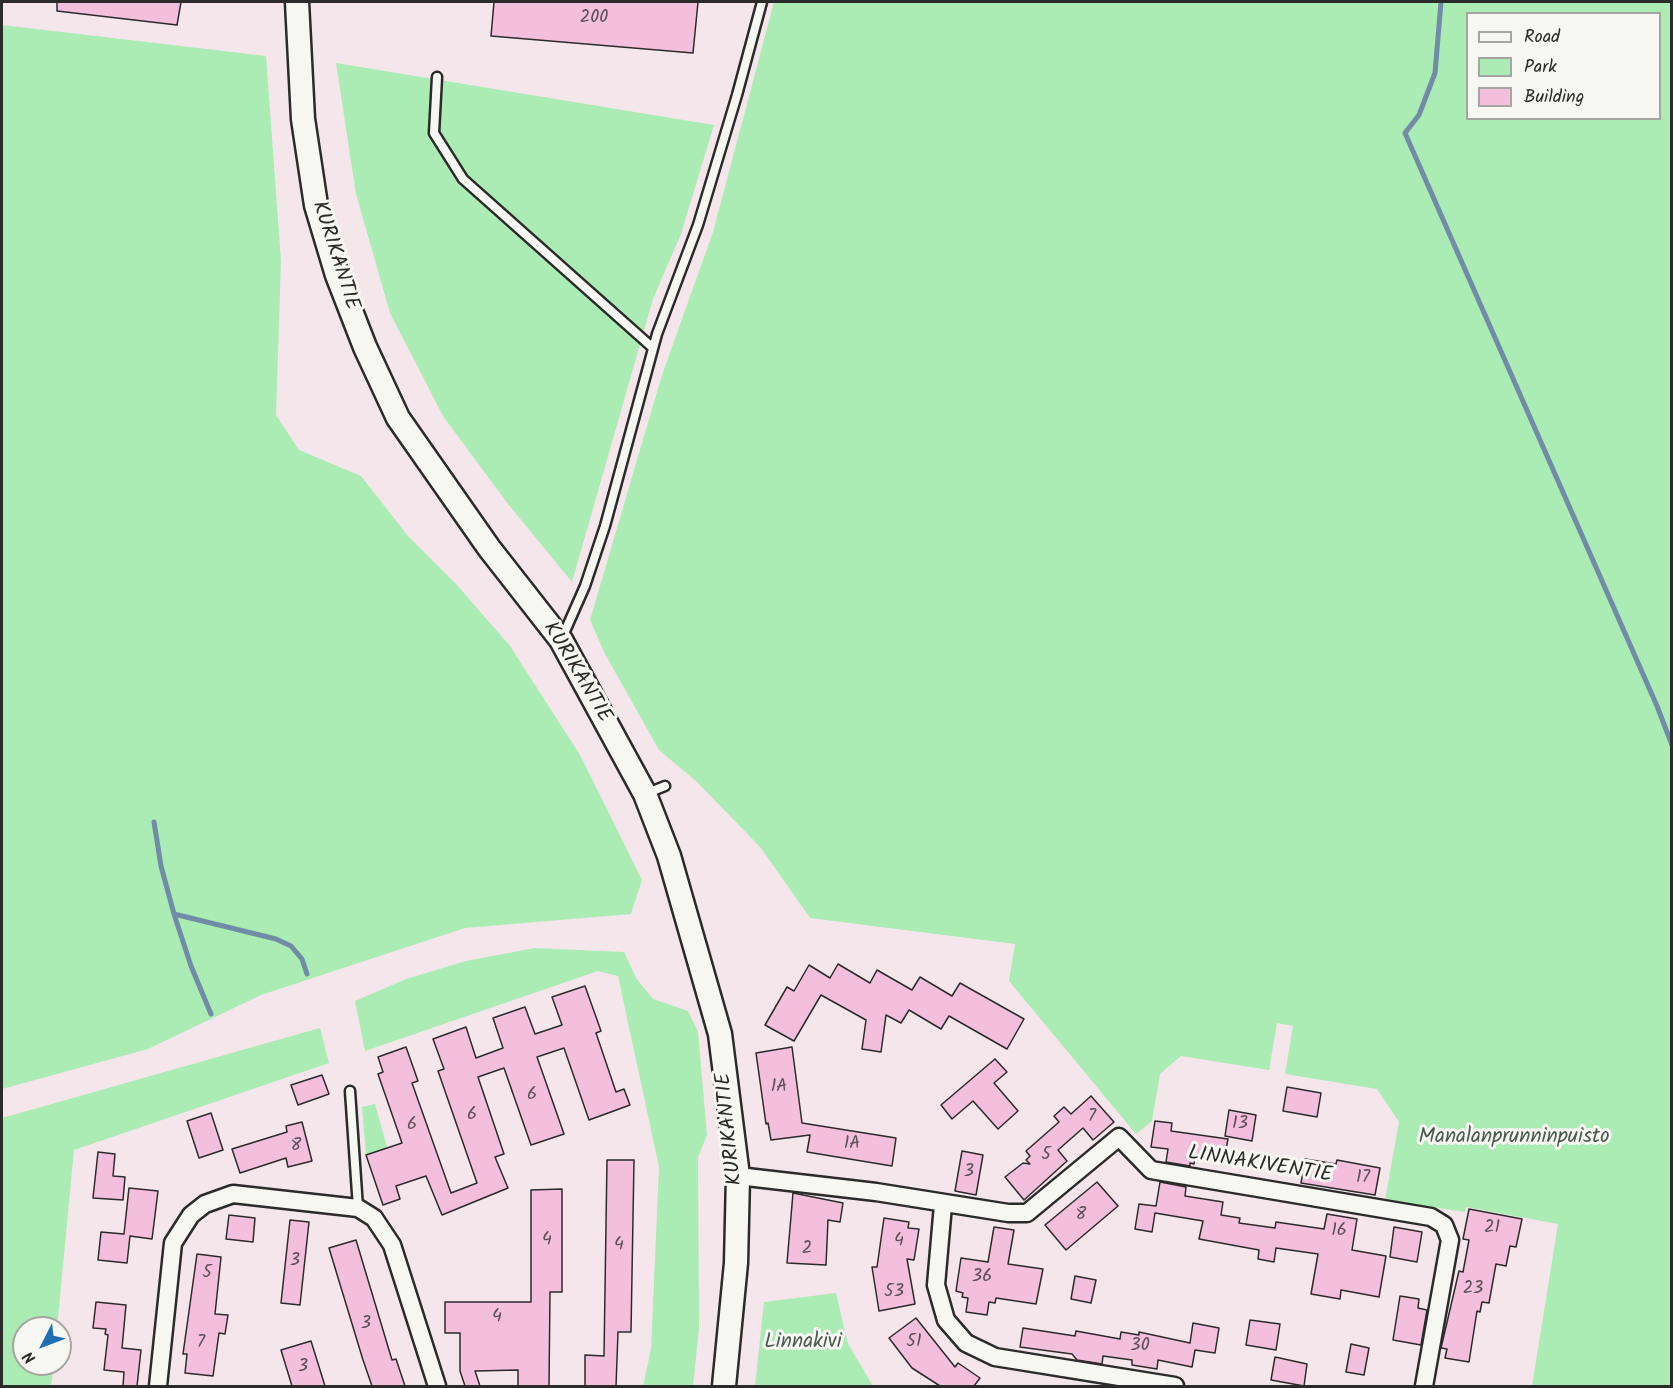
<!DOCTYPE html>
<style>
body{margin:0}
#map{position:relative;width:1673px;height:1388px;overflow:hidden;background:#f5e6ec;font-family:Kalam,sans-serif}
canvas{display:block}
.frame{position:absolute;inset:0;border:3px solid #2b2b2b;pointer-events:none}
.legend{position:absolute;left:1466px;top:12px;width:195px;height:108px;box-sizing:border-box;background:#f6f6f2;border:2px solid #a5a5a2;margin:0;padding:8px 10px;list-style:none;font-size:18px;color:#2b2b2b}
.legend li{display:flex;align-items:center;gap:12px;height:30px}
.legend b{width:30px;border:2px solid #a5a5a2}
.north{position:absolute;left:12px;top:1316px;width:60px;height:60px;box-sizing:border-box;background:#f6f6f2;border:2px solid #a5a5a2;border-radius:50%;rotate:228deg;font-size:16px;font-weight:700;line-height:24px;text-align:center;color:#2b2b2b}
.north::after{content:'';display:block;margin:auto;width:21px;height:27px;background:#1f6fb2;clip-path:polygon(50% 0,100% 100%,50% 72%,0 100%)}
</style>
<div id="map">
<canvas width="1673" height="1388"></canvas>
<div class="frame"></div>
<ul class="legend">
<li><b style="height:8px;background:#f6f6f2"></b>Road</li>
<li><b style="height:16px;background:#abebb4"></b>Park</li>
<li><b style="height:16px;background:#f3bfdd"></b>Building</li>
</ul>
<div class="north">N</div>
</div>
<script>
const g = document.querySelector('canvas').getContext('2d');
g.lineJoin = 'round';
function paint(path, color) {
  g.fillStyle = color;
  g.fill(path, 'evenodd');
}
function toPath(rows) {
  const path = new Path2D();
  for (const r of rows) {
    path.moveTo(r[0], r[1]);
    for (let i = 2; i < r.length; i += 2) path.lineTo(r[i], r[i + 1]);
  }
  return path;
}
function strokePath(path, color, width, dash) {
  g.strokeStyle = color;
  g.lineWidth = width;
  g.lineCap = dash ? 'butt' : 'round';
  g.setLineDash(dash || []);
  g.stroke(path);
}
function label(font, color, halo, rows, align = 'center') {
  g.font = font + ' Kalam,sans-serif';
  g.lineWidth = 6;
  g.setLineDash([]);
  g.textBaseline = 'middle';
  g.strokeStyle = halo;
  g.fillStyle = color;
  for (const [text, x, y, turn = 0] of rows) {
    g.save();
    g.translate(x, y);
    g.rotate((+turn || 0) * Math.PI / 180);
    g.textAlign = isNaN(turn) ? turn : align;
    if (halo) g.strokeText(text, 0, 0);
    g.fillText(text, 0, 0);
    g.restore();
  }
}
const green = toPath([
 [774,2,1671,2,1671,1386,1532,1386,1558,1224,1466,1207,1465,1212,1385,1200,1399,1122,1377,1089,1285,1074,1293,1026,1277,1023,1269,1070,1181,1056,1160,1074,1152,1121,1136,1134,1009,981,1015,944,810,918,761,848,697,782,659,750,605,654,590,620,662,375,713,232],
 [1468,14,1660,14,1660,118,1468,118],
 [2,25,266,56,281,261,276,415,299,450,361,476,408,536,457,585,510,646,580,755,642,880,631,914,465,928,261,995,148,1049,2,1089],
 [336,63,714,125,681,234,653,299,572,582,508,504,443,416,390,313,356,194],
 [535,948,624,952,636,978,653,999,688,1011,698,1032,707,1135,698,1157,699,1328,693,1386,643,1386,651,1349,659,1167,618,976,598,971,365,1051,355,1001,406,979,466,961],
 [320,1028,329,1063,74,1150,57,1328,24,1328,24,1364,54,1364,51,1386,2,1386,2,1118],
 [375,1104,387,1147,366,1155,362,1107],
 [836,1293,848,1344,873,1386,755,1386,764,1302]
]);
const stream = toPath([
 [1441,2,1435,73,1419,115,1405,133,1657,706,1672,745],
 [154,822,161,866,174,914,191,966,211,1014],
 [174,914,276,939,291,946,302,959,307,974]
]);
const building = toPath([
 [57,2,181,2,177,25,57,11,57,2],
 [494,2,698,2,693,53,491,36,494,2],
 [838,964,870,983,877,970,912,990,920,977,952,996,960,983,1024,1019,1007,1049,949,1016,941,1029,909,1010,901,1023,886,1015,881,1052,862,1049,866,1020,821,995,794,1041,765,1025,787,987,794,991,809,965,830,978,838,964],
 [585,986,601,1031,596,1033,616,1092,624,1089,630,1105,589,1120,564,1048,537,1057,564,1134,531,1145,504,1068,478,1077,504,1154,495,1157,508,1188,442,1215,426,1176,396,1186,400,1199,383,1205,366,1155,402,1143,378,1074,383,1072,378,1057,406,1047,418,1081,412,1083,451,1193,477,1183,438,1071,444,1069,433,1039,466,1027,476,1058,503,1048,493,1018,525,1007,535,1034,562,1025,552,997,585,986],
 [792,1047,802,1123,896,1138,892,1166,807,1152,810,1135,771,1140,768,1123,766,1124,756,1053,792,1047],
 [995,1059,1007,1072,994,1083,1018,1111,998,1129,973,1101,952,1119,941,1105,995,1059],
 [322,1075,329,1094,298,1105,291,1085,322,1075],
 [1287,1087,1321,1093,1317,1117,1283,1111,1287,1087],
 [1091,1096,1114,1122,1093,1140,1083,1128,1058,1150,1067,1161,1024,1200,1005,1177,1023,1163,1030,1164,1026,1160,1030,1156,1026,1151,1059,1122,1054,1116,1064,1107,1071,1114,1091,1096],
 [1229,1110,1256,1115,1252,1141,1225,1136,1229,1110],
 [211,1113,223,1150,199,1158,187,1121,211,1113],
 [1155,1121,1172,1123,1171,1131,1228,1139,1224,1160,1195,1155,1194,1164,1190,1163,1190,1166,1166,1162,1168,1149,1151,1147,1155,1121],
 [302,1122,312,1161,288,1167,286,1158,240,1173,232,1149,287,1132,286,1126,302,1122],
 [962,1151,983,1155,976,1195,955,1191,962,1151],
 [98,1152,115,1154,113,1176,125,1177,123,1200,93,1198,98,1152],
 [1305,1159,1336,1164,1337,1160,1380,1168,1375,1195,1301,1183,1305,1159],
 [607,1160,634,1160,631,1332,618,1332,616,1386,585,1386,585,1355,604,1356,607,1160],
 [1097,1182,1118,1206,1066,1250,1045,1225,1097,1182],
 [1160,1182,1186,1187,1185,1196,1223,1202,1221,1215,1240,1218,1239,1223,1275,1228,1276,1222,1324,1229,1327,1214,1357,1219,1352,1250,1386,1256,1379,1297,1341,1290,1340,1299,1311,1294,1318,1254,1276,1248,1274,1262,1258,1259,1259,1250,1199,1239,1203,1221,1155,1213,1152,1232,1135,1229,1139,1204,1156,1206,1160,1182],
 [129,1188,158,1191,152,1239,130,1236,127,1263,98,1260,101,1232,124,1234,129,1188],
 [562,1189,562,1292,550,1292,549,1386,518,1386,518,1370,475,1371,480,1386,465,1386,460,1371,460,1333,445,1333,445,1302,531,1302,531,1190,562,1189],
 [793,1193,843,1203,840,1222,828,1220,826,1265,787,1263,793,1193],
 [1469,1209,1522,1219,1516,1247,1510,1246,1506,1266,1496,1264,1489,1303,1482,1302,1480,1312,1477,1311,1469,1362,1445,1358,1447,1349,1441,1348,1459,1271,1463,1272,1469,1240,1463,1239,1469,1209],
 [229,1215,255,1218,253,1242,226,1239,229,1215],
 [884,1218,909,1222,908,1228,919,1229,914,1260,907,1259,915,1304,879,1311,872,1267,877,1267,884,1218],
 [290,1220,309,1222,300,1305,281,1303,290,1220],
 [994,1227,1014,1230,1008,1264,1043,1269,1036,1304,996,1298,995,1303,989,1302,987,1315,966,1312,968,1298,962,1297,963,1293,956,1291,961,1258,988,1262,994,1227],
 [1394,1227,1422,1232,1417,1262,1390,1257,1394,1227],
 [356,1240,392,1360,396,1359,405,1386,372,1386,363,1360,329,1248,356,1240],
 [197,1254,221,1257,215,1314,228,1315,225,1334,219,1333,213,1376,185,1373,187,1354,183,1354,197,1254],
 [1075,1276,1096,1280,1091,1303,1071,1299,1075,1276],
 [1400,1296,1419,1299,1418,1308,1427,1310,1421,1345,1393,1340,1400,1296],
 [96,1302,126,1305,122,1348,141,1350,137,1386,123,1386,124,1372,104,1370,108,1335,105,1334,106,1329,93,1328,96,1302],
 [916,1318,955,1367,958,1363,980,1378,974,1386,940,1386,912,1368,889,1338,916,1318],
 [1250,1320,1280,1324,1276,1350,1246,1345,1250,1320],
 [1193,1323,1219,1328,1215,1353,1195,1350,1192,1367,1158,1360,1157,1369,1132,1365,1132,1360,1103,1356,1102,1364,1077,1360,1072,1354,1020,1347,1023,1328,1075,1336,1076,1331,1120,1339,1121,1332,1139,1335,1139,1332,1190,1343,1193,1323],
 [311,1341,325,1386,292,1386,281,1350,311,1341],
 [1351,1344,1369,1348,1364,1375,1346,1372,1351,1344],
 [1275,1357,1307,1364,1304,1386,1271,1380,1275,1357]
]);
const lane = toPath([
 [437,77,434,133,463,179,653,348],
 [562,638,585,586,605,526,657,334,698,225,737,95,762,2],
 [645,794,665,786],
 [350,1091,358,1208]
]);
const street = toPath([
 [738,1176,876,1192,1008,1213,1027,1213,1119,1137,1151,1170,1431,1217,1444,1225,1450,1240,1424,1386],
 [943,1205,936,1285,946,1320,966,1343,995,1357,1175,1386],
 [158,1386,173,1243,191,1215,205,1204,233,1194,358,1208,374,1218,392,1245,437,1386]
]);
const secondary = toPath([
 [297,2,303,119,316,205,337,275,365,347,398,418,489,548,561,640,645,794,669,856,720,1034,738,1176,736,1263,724,1386]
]);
const numberNames = [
 ["200",594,19],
 ["1A",779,1088],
 ["6",532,1096],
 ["6",472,1116],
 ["7",1092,1118],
 ["13",1240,1125],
 ["6",412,1126],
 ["1A",852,1145],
 ["8",296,1147],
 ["5",1046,1156],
 ["3",969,1173],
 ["17",1363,1179],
 ["8",1081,1216],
 ["21",1492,1229],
 ["16",1339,1232],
 ["4",547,1241],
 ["4",899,1242],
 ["4",619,1246],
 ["2",807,1250],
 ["3",295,1262],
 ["5",207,1274],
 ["36",982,1278],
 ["23",1473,1290],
 ["53",894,1293],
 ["4",497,1318],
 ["3",366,1325],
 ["51",914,1343],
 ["7",201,1344],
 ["30",1140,1347],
 ["3",303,1368]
];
const streetNames = [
 ["KURIKANTIE",334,256,72],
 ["KURIKANTIE",576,673,59],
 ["KURIKANTIE",731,1129,-96],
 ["LINNAKIVENTIE",1260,1166,9]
];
const parkNames = [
 ["Manalanprunninpuisto",1514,1138],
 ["Linnakivi",803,1343]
];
paint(green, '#abebb4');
strokePath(stream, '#718ca7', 5);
paint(building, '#f3bfdd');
strokePath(building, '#2b2b2b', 1.5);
strokePath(lane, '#2b2b2b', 13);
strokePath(street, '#2b2b2b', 21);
strokePath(secondary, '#2b2b2b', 27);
strokePath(lane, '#f6f6f2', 8);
strokePath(street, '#f6f6f2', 16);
strokePath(secondary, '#f6f6f2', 22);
label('18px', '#5d5058', null, numberNames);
label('21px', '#2b2b2b', '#f6f6f2', streetNames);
label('21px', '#4b5b4d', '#f6f6f2', parkNames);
</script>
